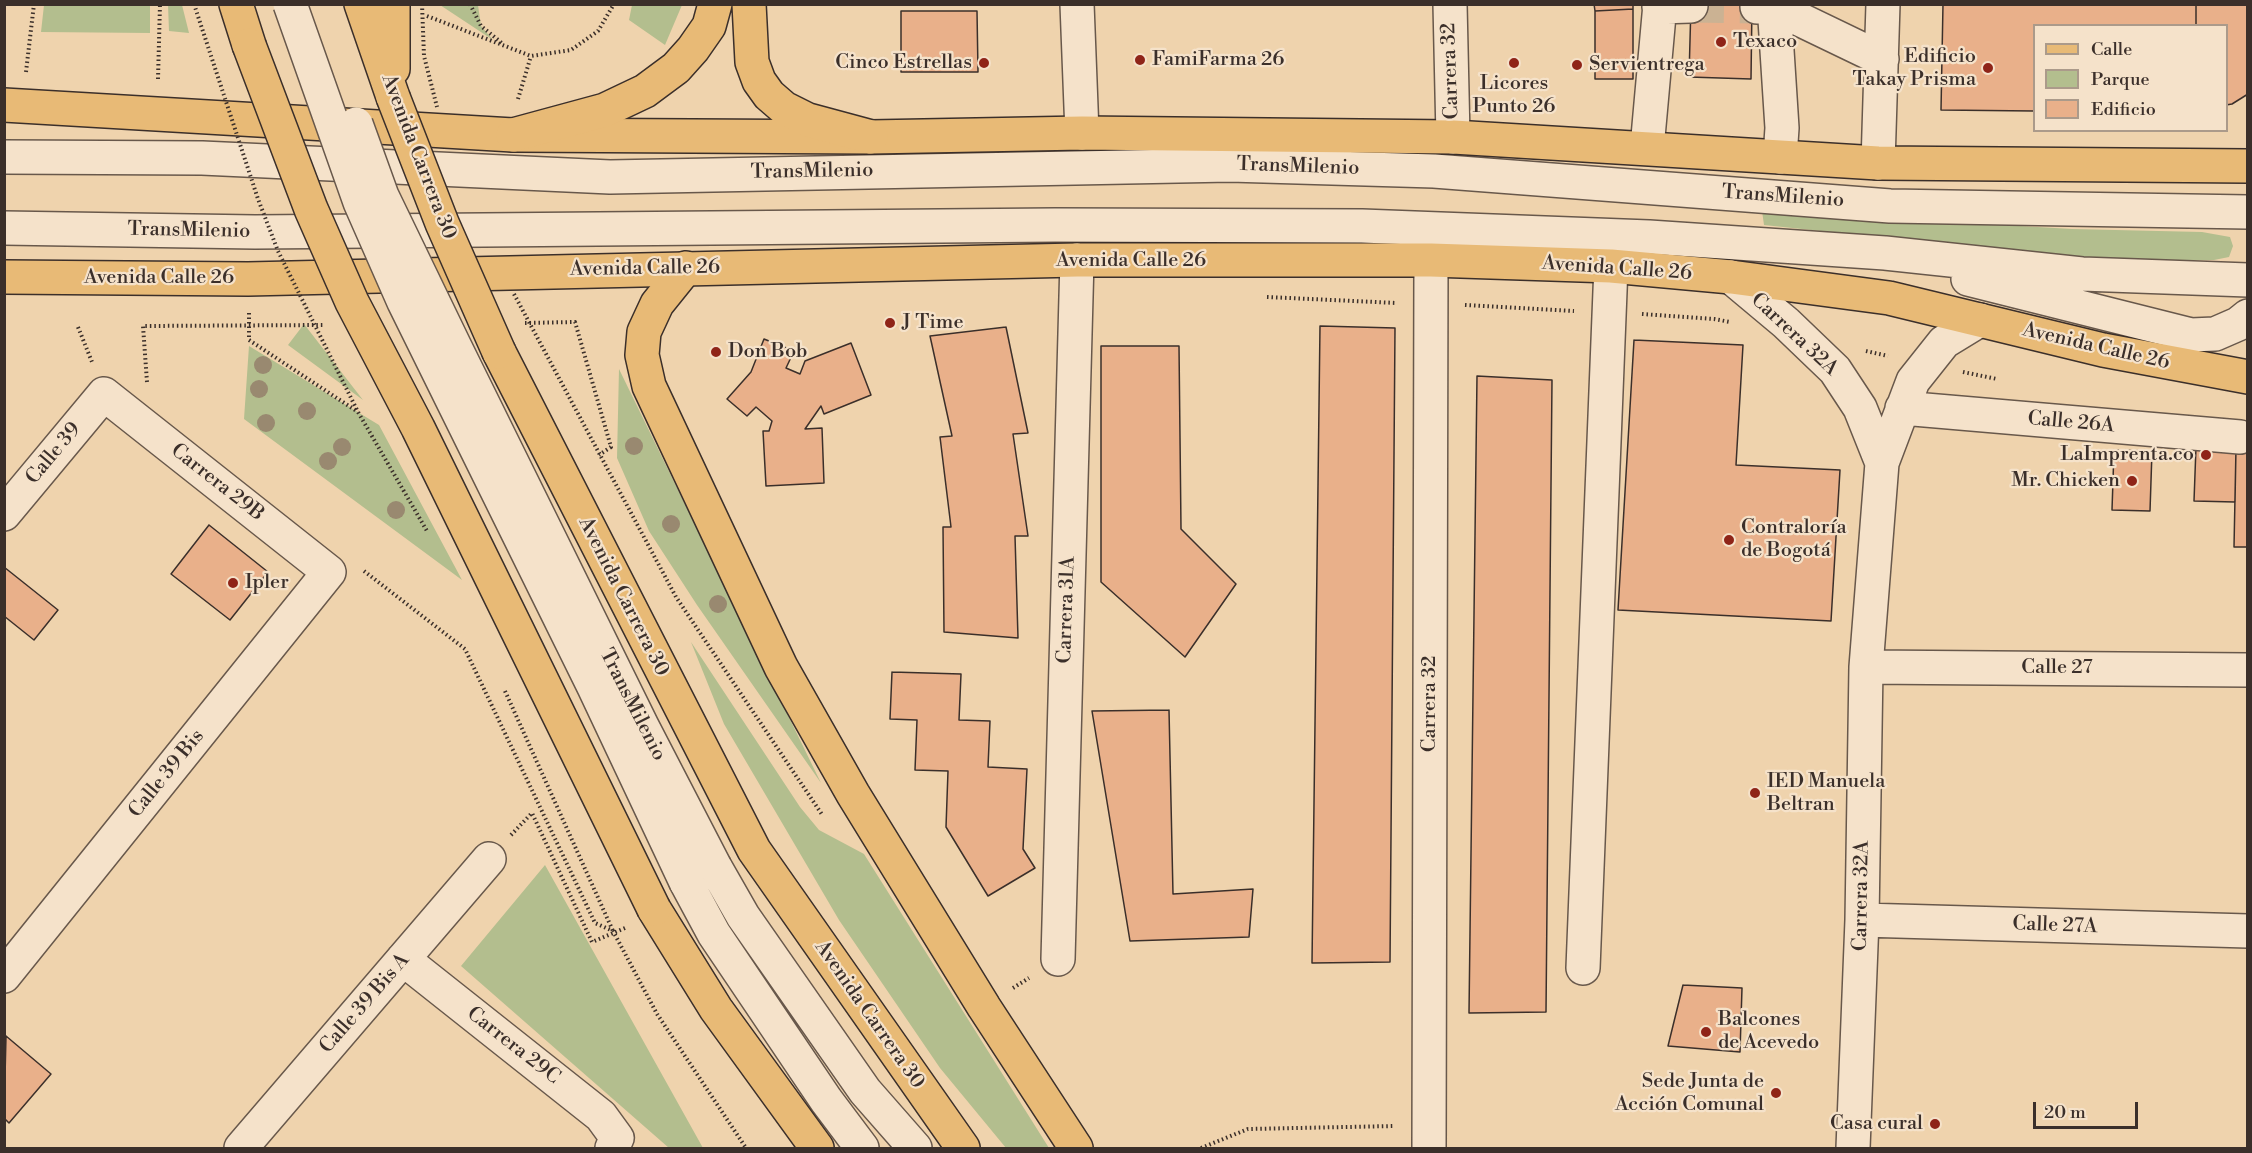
<!DOCTYPE html>
<meta charset="utf-8">
<style>
body{margin:0}
#map{position:relative;width:2252px;height:1153px;overflow:hidden;background:#efd3ad;font-family:"Libre Bodoni",serif}
canvas{display:block}
.frame{position:absolute;inset:0;border:6px solid #3b2f2a;pointer-events:none}
.legend{position:absolute;left:2033px;top:24px;width:195px;height:108px;box-sizing:border-box;background:#f5e2ca;border:2px solid #ab9a8a;margin:0;padding:8px 10px;list-style:none;font-size:18px;color:#3b2f2a}
.legend li{display:flex;align-items:center;gap:12px;height:30px}
.legend b{width:30px;border:2px solid #ab9a8a}
.scale{position:absolute;left:2033px;top:1102px;width:105px;height:27px;box-sizing:border-box;border:3px solid #3b2f2a;border-top:0;padding-left:8px;font-size:18px;line-height:21px;white-space:nowrap;color:#3b2f2a;-webkit-text-stroke:4px #f5e2ca;paint-order:stroke}
</style>
<div id="map">
<canvas width="2252" height="1153"></canvas>
<div class="frame"></div>
<ul class="legend">
<li><b style="height:8px;background:#e8ba76"></b>Calle</li>
<li><b style="height:16px;background:#b3be8e"></b>Parque</li>
<li><b style="height:16px;background:#e9b08a"></b>Edificio</li>
</ul>
<div class="scale">20 m</div>
</div>
<script>
const g = document.querySelector('canvas').getContext('2d');
g.lineJoin = 'round';
function paint(path, color) {
  g.fillStyle = color;
  g.fill(path, 'evenodd');
}
function toPath(rows) {
  const path = new Path2D();
  for (const r of rows) {
    path.moveTo(r[0], r[1]);
    for (let i = 2; i < r.length; i += 2) path.lineTo(r[i], r[i + 1]);
  }
  return path;
}
function strokePath(path, color, width, dash) {
  g.strokeStyle = color;
  g.lineWidth = width;
  g.lineCap = dash ? 'butt' : 'round';
  g.setLineDash(dash || []);
  g.stroke(path);
}
function label(font, color, halo, rows, align = 'center') {
  g.font = font + ' "Libre Bodoni",serif';
  g.lineWidth = 4.5;
  g.setLineDash([]);
  g.textBaseline = 'middle';
  g.strokeStyle = halo;
  g.fillStyle = color;
  for (const [text, x, y, turn = 0] of rows) {
    g.save();
    g.translate(x, y);
    g.rotate((+turn || 0) * Math.PI / 180);
    g.textAlign = isNaN(turn) ? turn : align;
    if (halo) g.strokeText(text, 0, 0);
    g.fillText(text, 0, 0);
    g.restore();
  }
}
const green = toPath([
 [44,5,150,5,150,33,41,32],
 [168,5,182,5,189,33,169,31],
 [440,5,478,5,481,26,493,40],
 [632,5,682,5,665,45,629,20],
 [1762,211,2072,229,2202,232,2230,237,2233,246,2229,257,2214,260,2106,261,1764,225],
 [304,324,363,400,288,345],
 [249,346,379,425,462,580,244,419],
 [619,369,821,783,697,605,649,531,617,458],
 [691,642,800,807,819,830,864,854,1049,1148,1006,1148,940,1068,839,920,724,724],
 [545,865,703,1148,669,1148,461,966]
]);
const building = toPath([
 [1594,4,1633,4,1633,9,1595,11,1594,4],
 [1691,4,1752,4,1751,79,1689,77,1691,4],
 [1943,4,2196,4,2196,26,2034,26,2034,111,1941,110,1943,4],
 [2196,4,2248,4,2248,94,2232,104,2226,105,2226,26,2196,26,2196,4],
 [1633,9,1633,79,1595,79,1595,11,1633,9],
 [901,11,977,11,978,72,901,72,901,11],
 [1320,326,1395,328,1390,962,1312,963,1320,326],
 [1006,327,1028,433,1013,434,1028,536,1015,536,1018,638,944,632,943,527,951,527,940,437,952,436,930,336,1006,327],
 [764,339,794,351,786,368,800,374,805,361,851,343,871,395,824,414,821,406,805,429,822,428,824,483,766,486,763,431,769,431,772,421,756,407,747,416,727,399,751,372,764,339],
 [1634,340,1743,345,1736,465,1840,470,1831,621,1618,610,1634,340],
 [1101,346,1179,346,1181,529,1236,584,1185,657,1101,582,1101,346],
 [1477,376,1552,380,1546,1012,1469,1013,1477,376],
 [2196,447,2236,448,2235,502,2194,501,2196,447],
 [2236,448,2248,448,2248,547,2234,547,2236,448],
 [2114,450,2152,451,2150,511,2112,510,2114,450],
 [209,525,268,572,230,620,171,574,209,525],
 [4,567,58,610,34,640,4,616,4,567],
 [892,672,961,674,959,720,990,721,988,767,1027,769,1023,849,1035,868,988,896,946,827,948,771,915,770,917,720,890,719,892,672],
 [1169,710,1173,894,1253,889,1249,937,1130,941,1092,711,1169,710],
 [1683,985,1742,988,1740,1052,1668,1046,1683,985],
 [6,1036,51,1074,9,1123,4,1118,6,1036]
]);
const minorTunnel = toPath([
 [1691,6,1752,7]
]);
const path = toPath([
 [470,4,481,26,503,44],
 [427,16,531,56,571,50,598,31,614,4],
 [26,72,34,4],
 [158,79,160,4],
 [518,99,531,56],
 [1267,297,1397,303],
 [1465,305,1574,311],
 [249,313,249,340,358,412],
 [1642,314,1714,319,1730,322],
 [525,323,575,322,611,447,599,455],
 [78,327,92,362],
 [1866,351,1888,356],
 [1963,372,1997,379],
 [147,382,143,326,325,325],
 [364,571,465,649,595,923,613,931,657,1014,746,1148],
 [511,835,532,813,592,942,625,928],
 [1013,988,1029,978],
 [1201,1148,1248,1129,1395,1126]
]);
const minor = toPath([
 [1077,4,1082,133],
 [1450,4,1453,137],
 [1774,4,1782,128,1780,157],
 [1659,7,1691,6],
 [1757,7,1774,7,1882,59],
 [1647,148,1660,4],
 [4,157,202,158,610,177,1230,165,1434,171,1890,206,2248,212],
 [1878,163,1883,4],
 [4,228,255,232,1055,225,1362,226,1649,237,1885,253,2082,274,2248,280],
 [1731,277,1786,323,1835,370,1860,408,1882,463],
 [1968,279,2191,335,2215,334,2238,324,2248,316],
 [1902,408,2240,437],
 [4,514,104,394,329,572,4,976],
 [1866,667,2248,670],
 [715,867,743,916,865,1091,915,1148],
 [686,882,714,934,826,1100,862,1148],
 [1862,920,2248,931],
 [403,959,601,1116,617,1138,612,1148],
 [1058,959,1077,260],
 [1583,968,1611,266],
 [241,1148,489,859],
 [1429,1148,1431,260],
 [1853,1148,1862,920,1866,667,1882,463,1913,381,1944,342,1980,320]
]);
const major = toPath([
 [4,105,513,135,871,137,1082,133,1453,137,1878,163,2248,166],
 [4,277,248,279,1077,260,1431,260,1611,266,1731,277,1889,298,2103,350,2248,377]
]);
const highway = toPath([
 [236,4,249,45],
 [361,4,393,97],
 [749,4,752,62,759,81,769,95,784,108,808,120,871,137],
 [393,69,393,4],
 [513,135,605,110,645,91,676,68,693,49,709,26,715,4],
 [686,268,657,304,644,332,642,355,649,386,781,667,853,794,984,1007,1076,1148],
 [499,352,754,850,963,1148],
 [654,909,716,1009,817,1148]
]);
const pathBridge = toPath([
 [194,4,258,199,278,251,358,412,427,531],
 [422,4,424,56,437,107],
 [514,294,676,597,823,816],
 [505,691,613,931]
]);
const minorBridge = toPath([
 [290,4,360,202,404,302,594,687,686,882],
 [356,124,382,196,454,345,642,726,715,867]
]);
const highwayBridge = toPath([
 [249,45,311,209,352,302,418,428,654,909],
 [393,97,442,223,499,352]
]);
const trees = [
 [263,365],
 [259,389],
 [307,411],
 [266,423],
 [634,446],
 [342,447],
 [328,461],
 [396,510],
 [671,524],
 [718,604]
];
const markers = [
 [1721,42,6,"#8f2418"],
 [1140,60,6,"#8f2418"],
 [984,63,6,"#8f2418"],
 [1514,63,6,"#8f2418"],
 [1577,65,6,"#8f2418"],
 [1988,68,6,"#8f2418"],
 [890,323,6,"#8f2418"],
 [716,352,6,"#8f2418"],
 [2206,455,6,"#8f2418"],
 [2132,481,6,"#8f2418"],
 [1729,540,6,"#8f2418"],
 [233,583,6,"#8f2418"],
 [1755,793,6,"#8f2418"],
 [1706,1032,6,"#8f2418"],
 [1776,1093,6,"#8f2418"],
 [1935,1124,6,"#8f2418"]
];
const poiNames = [
 ["Texaco",1733,42],
 ["Edificio",1976,57,"right"],
 ["Takay Prisma",1976,80,"right"],
 ["FamiFarma 26",1152,60],
 ["Cinco Estrellas",972,63,"right"],
 ["Servientrega",1589,65],
 ["Licores",1514,84,"center"],
 ["Punto 26",1514,107,"center"],
 ["J Time",902,323],
 ["Don Bob",728,352],
 ["LaImprenta.co",2194,455,"right"],
 ["Mr. Chicken",2120,481,"right"],
 ["Contraloría",1741,528],
 ["de Bogotá",1741,551],
 ["Ipler",245,583],
 ["IED Manuela",1767,782],
 ["Beltran",1767,805],
 ["Balcones",1718,1020],
 ["de Acevedo",1718,1043],
 ["Sede Junta de",1764,1082,"right"],
 ["Acción Comunal",1764,1105,"right"],
 ["Casa cural",1923,1124,"right"]
];
const streetNames = [
 ["Carrera 32",1451,71,-92],
 ["Avenida Carrera 30",418,157,69],
 ["TransMilenio",1298,167,2],
 ["TransMilenio",812,172,-1],
 ["TransMilenio",1783,197,4],
 ["TransMilenio",189,231,1],
 ["Avenida Calle 26",1131,261],
 ["Avenida Calle 26",645,269,-1],
 ["Avenida Calle 26",1617,269,4],
 ["Avenida Calle 26",159,278],
 ["Carrera 32A",1794,335,43],
 ["Avenida Calle 26",2096,347,13],
 ["Calle 26A",2071,423,5],
 ["Calle 39",54,454,-50],
 ["Carrera 29B",217,483,38],
 ["Avenida Carrera 30",623,597,63],
 ["Carrera 31A",1067,610,-88],
 ["Calle 27",2057,668],
 ["Carrera 32",1430,704,-90],
 ["TransMilenio",632,705,63],
 ["Calle 39 Bis",167,774,-51],
 ["Carrera 32A",1862,896,-89],
 ["Calle 27A",2055,926,2],
 ["Calle 39 Bis A",365,1004,-49],
 ["Avenida Carrera 30",869,1015,55],
 ["Carrera 29C",513,1046,38]
];
paint(green, '#b3be8e');
paint(building, '#e9b08a');
strokePath(building, '#3b2f2a', 1.5);
strokePath(minorTunnel, '#cbb293', 33, [33, 16]);
strokePath(minor, '#68584b', 36);
strokePath(major, '#3b2f2a', 36);
strokePath(highway, '#3b2f2a', 36);
strokePath(path, '#3b2f2a', 4, [1.5, 3]);
strokePath(minor, '#f5e2ca', 33);
strokePath(major, '#e8ba76', 33);
strokePath(highway, '#e8ba76', 33);
strokePath(minorBridge, '#68584b', 36, []);
strokePath(highwayBridge, '#3b2f2a', 36, []);
strokePath(pathBridge, '#3b2f2a', 4, [1.5, 3]);
strokePath(minorBridge, '#f5e2ca', 33);
strokePath(highwayBridge, '#e8ba76', 33);
g.fillStyle = '#998970';
for (const [x, y] of trees) {
  g.beginPath();
  g.arc(x, y, 9, 0, 2 * Math.PI);
  g.fill();
}
for (const [x, y, r, color] of markers) {
  const dot = new Path2D();
  dot.arc(x, y, r, 0, 2 * Math.PI);
  g.fillStyle = color;
  g.fill(dot);
  strokePath(dot, '#f5e2ca', 2);
}
label('20px', '#3b2f2a', '#f5e2ca', poiNames, 'left');
label('20px', '#3b2f2a', '#f5e2ca', streetNames);
</script>
